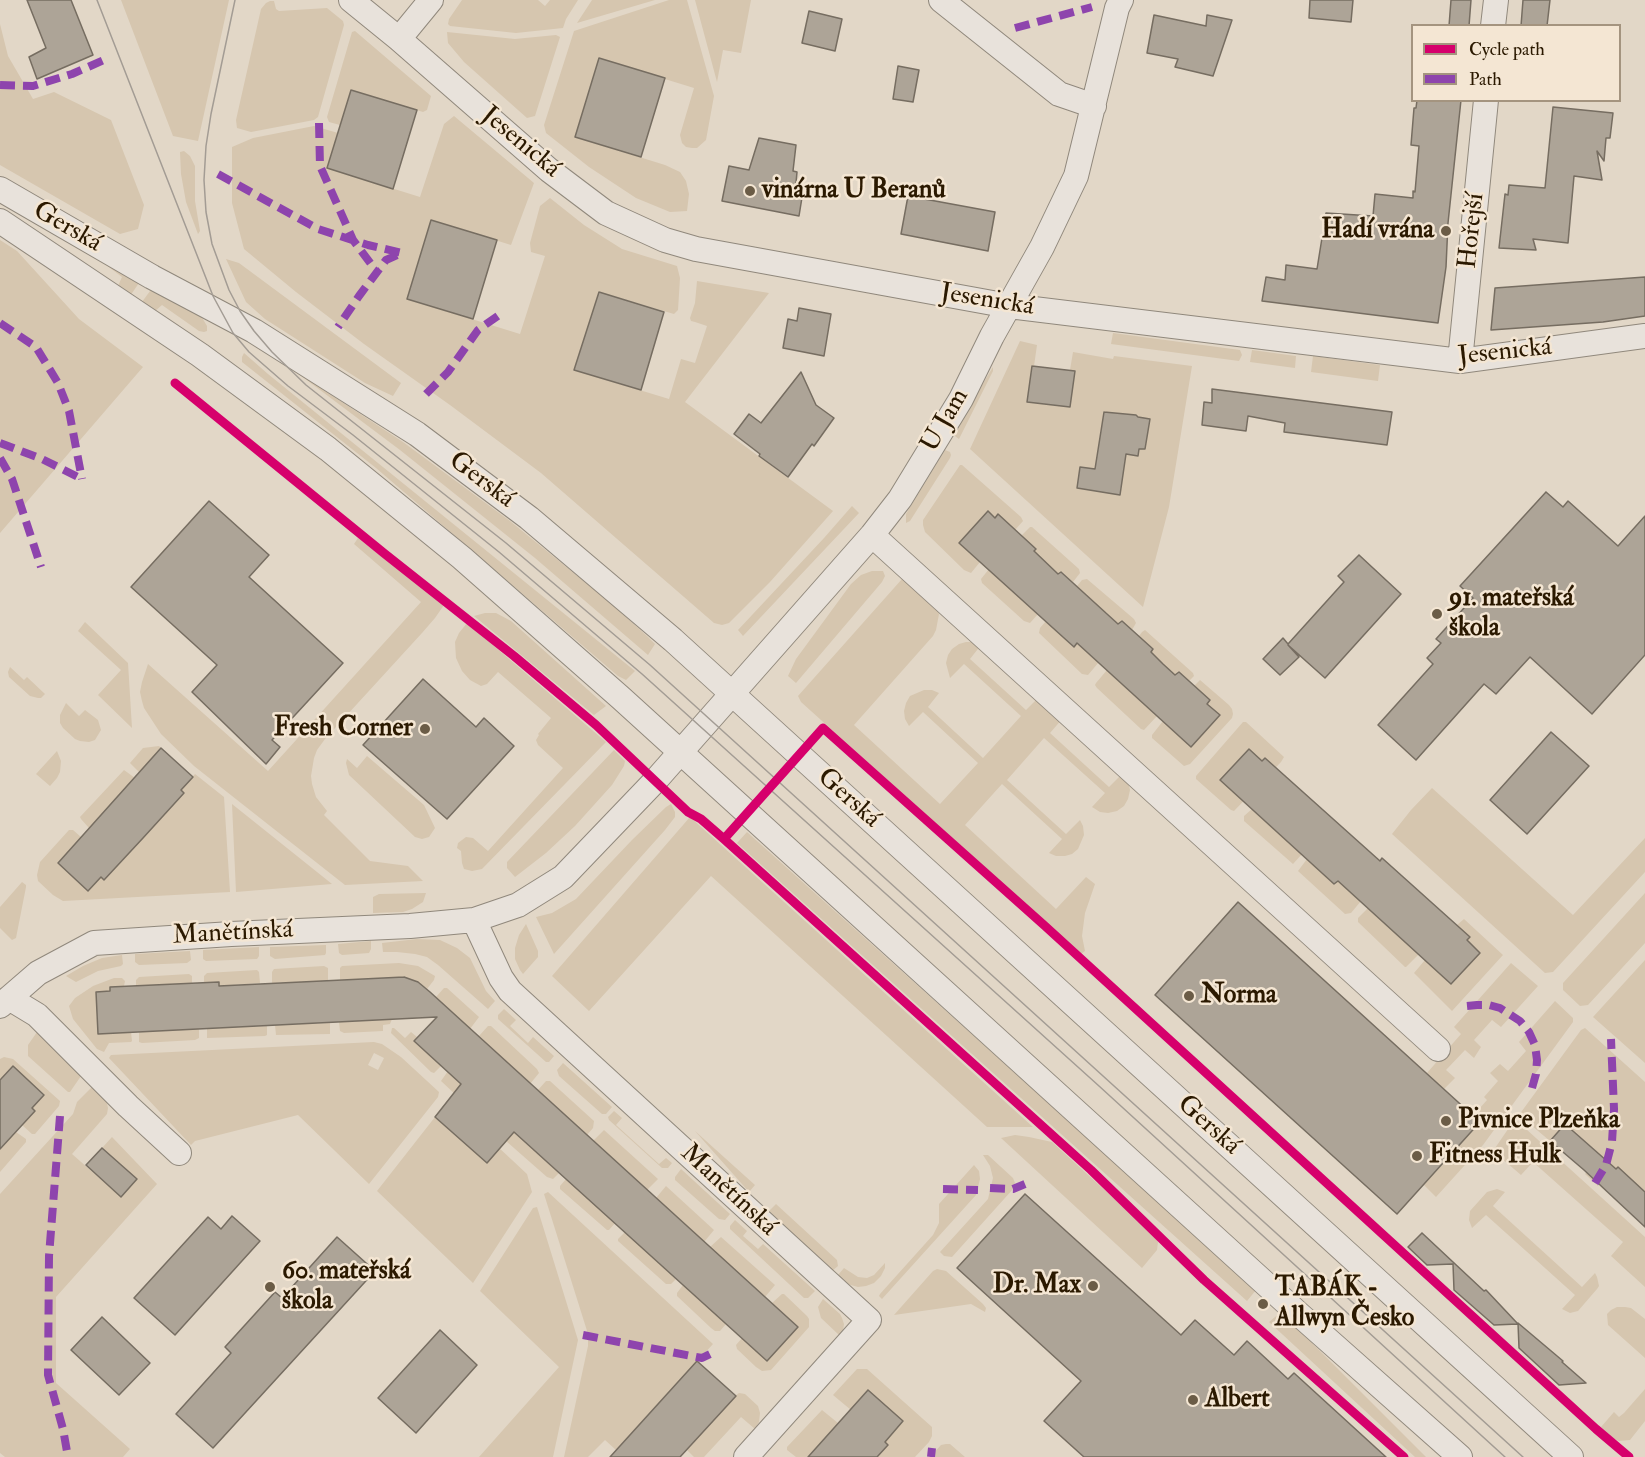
<!DOCTYPE html>
<meta charset="utf-8">
<style>
body{margin:0}
#map{position:relative;width:1645px;height:1457px;overflow:hidden;background:#e2d7c7;font-family:"IM FELL Double Pica",serif}
canvas{display:block}
.legend{position:absolute;left:1411px;top:24px;width:210px;height:78px;box-sizing:border-box;background:#f4e6d3;border:2px solid #a4947f;margin:0;padding:8px 10px;list-style:none;font-size:18px;color:#2b1900}
.legend li{display:flex;align-items:center;gap:12px;height:30px}
.legend b{width:30px;border:2px solid #a4947f}
</style>
<div id="map">
<canvas width="1645" height="1457"></canvas>
<ul class="legend">
<li><b style="height:8px;background:#d6006c"></b>Cycle path</li>
<li><b style="height:8px;background:#8e44ad"></b>Path</li>
</ul>
</div>
<script>
const g = document.querySelector('canvas').getContext('2d');
g.lineJoin = 'round';
function paint(path, color) {
  g.fillStyle = color;
  g.fill(path, 'evenodd');
}
function toPath(rows) {
  const path = new Path2D();
  for (const r of rows) {
    path.moveTo(r[0], r[1]);
    for (let i = 2; i < r.length; i += 2) path.lineTo(r[i], r[i + 1]);
  }
  return path;
}
function strokePath(path, color, width, dash) {
  g.strokeStyle = color;
  g.lineWidth = width;
  g.lineCap = dash ? 'butt' : 'round';
  g.setLineDash(dash || []);
  g.stroke(path);
}
function label(font, color, halo, rows, align = 'center') {
  g.font = font + ' "IM FELL Double Pica",serif';
  g.lineWidth = 5;
  g.setLineDash([]);
  g.textBaseline = 'middle';
  g.strokeStyle = halo;
  g.fillStyle = color;
  for (const [text, x, y, turn = 0] of rows) {
    g.save();
    g.translate(x, y);
    g.rotate((+turn || 0) * Math.PI / 180);
    g.textAlign = isNaN(turn) ? turn : align;
    if (halo) g.strokeText(text, 0, 0);
    g.fillText(text, 0, 0);
    g.restore();
  }
}
const green = toPath([
 [121,0,229,0,198,141,173,136],
 [462,0,538,0,545,6,550,0,578,0,566,19,563,28,516,33,450,26,448,24,449,19],
 [592,0,655,0,577,23],
 [669,0,687,0,714,96,706,140,697,148,692,148,686,147,682,143,680,135,694,88,600,59,575,137,665,165,680,172,686,181,689,194,687,211,670,212,636,198,589,167,546,133,544,125,574,31],
 [695,0,751,0,741,53,723,50,717,82],
 [270,1,274,1,276,9,279,11,327,8,343,21,344,25,318,117,314,120,251,132,237,128,236,120,261,9,266,3],
 [0,24,8,56,33,99,54,92,111,120,144,205,138,229,120,234,0,165],
 [355,31,431,96,427,110,423,112,351,90,340,125,329,122,327,117,352,32],
 [447,32,515,39,556,35,560,37,535,116,527,118,464,62,448,43],
 [454,116,534,183,511,245,431,220,407,299,520,334,545,256,531,252,530,243,540,206,550,198,584,225,622,249,677,266,680,278,678,310,674,314,599,292,574,370,669,399,681,359,695,363,707,326,695,322,691,321,690,318,695,303,697,281,769,293,685,402,833,511,770,582,729,623,722,625,714,623,541,473,450,405,364,344,296,292,244,249,232,203,232,147,253,138,314,126,338,133,327,168,420,197,444,124],
 [184,151,190,156,195,166,195,201,200,231,198,234,186,202,181,174,180,152],
 [0,240,17,251,79,319,143,367,0,533],
 [97,258,141,280,128,299,118,286,122,277],
 [226,259,239,263,401,383,393,396,365,383,265,319,246,302],
 [153,287,200,314,207,326,207,331,204,332,199,331,162,305,154,312,139,306],
 [1113,333,1240,350,1242,355,1239,361,1111,344],
 [1020,341,1037,345,1034,366,1032,366,1027,402,1070,407,1075,371,1070,370,1073,352,1113,359,1114,356,1192,366,1169,507,1143,607,970,449],
 [1104,412,1136,415,1138,417,1149,419,1145,449,1139,449,1138,456,1113,444,1099,442],
 [1080,467,1123,473,1119,494,1077,488],
 [1252,350,1296,356,1295,368,1250,362],
 [244,353,268,374,635,671,626,680,618,676,376,468,242,362,242,357],
 [1313,356,1380,365,1378,381,1311,372],
 [993,367,993,371,959,439,952,434],
 [296,372,403,442,510,521,613,605,648,637,655,644,648,655,535,558,400,450],
 [945,450,950,452,951,455,950,458,910,521,906,523,906,514],
 [960,465,962,465,1021,517,1023,521,1015,530,1006,521,1001,523,988,511,980,562,971,573,964,570,925,532,923,525,923,520],
 [852,506,859,513,743,636,738,630,824,538],
 [1030,527,1032,527,1079,569,1080,573,1073,582,1062,572,1057,575,1033,552,1035,548,1021,536],
 [358,538,444,605,435,618,422,633,325,739,317,750,314,758,311,776,312,784,316,797,327,811,324,815,370,861,408,866,423,881,345,885,194,766,161,734,144,708,142,701,140,692,142,682,148,664,268,771,421,602,354,544],
 [989,569,1038,614,1030,623,1024,621,982,583,981,579],
 [872,571,883,571,885,576,882,582,796,683,788,676,796,659,851,584,861,575],
 [902,579,917,587,936,606,939,614,936,630,933,636,854,725,940,804,978,763,923,712,909,726,905,719,904,711,906,703,910,696,924,690,932,690,939,693,928,707,983,758,1021,716,964,664,950,678,946,663,948,655,952,649,959,644,966,642,974,642,981,645,970,659,1026,710,1039,697,1063,718,1050,733,1109,787,1122,774,1128,781,1130,790,1128,799,1124,806,1117,811,1108,813,1100,812,1092,807,1105,793,1044,738,1007,780,1066,834,1080,820,1083,826,1084,835,1078,849,1072,854,1065,856,1056,856,1049,853,1062,839,1002,784,965,825,1056,909,1086,877,1095,884,1085,913,1082,936,1085,951,1081,954,801,702,798,696],
 [1087,579,1134,619,1136,623,1132,630,1122,621,1118,624,1106,612,1102,616,1090,604,1092,600,1077,586,1082,580],
 [485,613,496,613,511,621,606,706,594,715,474,616],
 [1046,621,1073,647,1077,643,1099,662,1088,675,1082,674,1039,633,1040,628],
 [85,622,128,663,132,728,98,695,121,670,78,631],
 [467,623,606,742,482,869,472,871,464,869,462,863,461,851,457,848,458,843,466,837,473,838,488,851,563,768,538,745,536,740,539,735,538,734,551,718,498,672,487,684,481,686,470,680,462,671,456,658,455,642,459,633],
 [1145,630,1193,673,1194,676,1189,681,1179,672,1175,675,1151,653,1152,648,1139,636,1142,632],
 [10,667,24,680,27,677,45,694,41,698,38,698,30,696,9,677,8,672],
 [1107,670,1157,716,1144,730,1141,729,1097,688,1095,685,1096,683],
 [1200,680,1229,705,1232,709,1233,714,1232,718,1190,764,1184,766,1152,738,1152,735,1163,721,1191,747,1220,716,1207,704,1210,700,1194,686],
 [66,703,79,716,85,710,98,720,101,730,95,740,89,742,80,741,75,739,63,728,60,723,60,715],
 [1243,722,1246,722,1284,757,1281,762,1234,811,1231,810,1196,779,1196,776],
 [159,746,161,748,139,772,130,763,143,748],
 [614,750,625,761,624,766,612,785,575,826,546,853,515,877,507,868,507,862],
 [57,751,61,761,60,772,57,778,50,786,36,774],
 [367,756,424,805,435,828,429,837,422,839,415,837,349,775,346,763,347,759,357,768],
 [124,770,135,778,89,828,81,819,80,817],
 [195,774,224,797,230,892,63,901,53,895,38,881,37,875,40,862,69,830,73,830,81,837,58,863,89,891,101,877,104,880,184,793,181,790],
 [1432,788,1573,915,1645,838,1645,872,1553,972,1545,973,1392,834,1411,810],
 [232,804,332,884,236,892],
 [671,804,675,812,675,817,665,830,554,954,536,917,552,913,576,899,632,840,666,807],
 [1252,809,1302,854,1293,864,1244,821,1244,816],
 [690,817,1033,1127,987,1127,711,876,589,1011,552,976],
 [747,832,1256,1290,1247,1301,737,843],
 [1307,859,1334,884,1338,881,1361,901,1351,913,1345,914,1298,871],
 [22,882,26,885,26,887,16,938,12,940,0,928,0,907],
 [426,893,423,902,412,909,403,912,373,913,373,897,379,894],
 [1645,893,1645,943,1588,1005,1580,1006,1563,990,1563,983],
 [1368,908,1419,954,1406,967,1405,967,1358,922,1358,918],
 [1464,919,1503,955,1452,1011,1414,973,1425,960,1452,984,1480,953,1467,940,1469,937,1457,925],
 [526,924,538,951,538,957,523,974,520,970,515,959,515,948,519,935],
 [417,939,440,940,457,948,470,958,486,991,495,1001,488,1009,438,965,427,957,415,954,397,952,383,952,382,943],
 [371,941,371,949,369,953,342,955,339,953,338,944],
 [326,945,326,953,325,955,275,959,270,956,270,947],
 [259,947,259,956,257,959,206,961,203,959,203,950],
 [190,951,191,960,187,963,139,965,135,962,135,954],
 [122,955,123,964,121,966,98,971,76,982,66,976,83,966,102,958],
 [1645,960,1645,1063,1593,1017],
 [399,963,418,966,435,976,434,980,427,989,418,982,404,977,340,980,340,968,342,966],
 [1511,963,1538,986,1501,1027,1492,1020,1474,1040,1481,1047,1474,1058,1465,1050,1446,1070,1455,1078,1444,1089,1427,1073,1461,1034,1454,1027],
 [324,966,328,968,328,981,272,983,272,972,274,969],
 [257,970,259,972,260,983,219,986,218,982,204,982,204,976,207,973],
 [189,974,192,976,192,983,177,984,177,988,152,989,151,985,136,985,136,980,139,977],
 [114,978,122,978,125,981,124,986,110,987,110,991,131,1032,132,1041,131,1042,109,1043,104,1052,97,1049,73,1019,69,1006,75,998,93,986],
 [444,988,447,988,479,1017,470,1029,436,997],
 [1555,1001,1573,1018,1573,1022,1483,1145,1436,1197,1424,1185,1480,1122,1479,1109,1487,1100,1484,1097,1498,1081,1490,1073,1500,1064,1508,1071,1526,1051,1519,1042],
 [504,1009,516,1020,510,1026,528,1043,533,1037,554,1056,549,1062,546,1062,498,1019,498,1015],
 [392,1019,390,1024,383,1025,383,1031,344,1033,340,1031,339,1022],
 [330,1023,330,1034,276,1035,275,1025],
 [267,1026,267,1035,265,1036,207,1038,207,1028],
 [488,1026,491,1026,537,1069,539,1073,530,1084,479,1036],
 [392,1028,394,1028,405,1038,411,1032,417,1037,414,1041,441,1066,434,1073,431,1072,391,1033],
 [1585,1028,1645,1082,1645,1192,1600,1183,1598,1186,1585,1174,1601,1157,1599,1154,1565,1124,1550,1141,1519,1115,1581,1030],
 [199,1029,199,1038,195,1040,142,1043,139,1042,139,1032],
 [37,1032,81,1076,70,1092,68,1092,28,1056,28,1045],
 [374,1042,382,1044,401,1057,439,1092,438,1097,369,1184,298,1115,195,1141,191,1145,109,1058,111,1055],
 [374,1053,384,1058,378,1070,368,1065],
 [4,1057,13,1059,60,1101,59,1106,35,1134,32,1134,22,1125,35,1111,32,1108,44,1094,13,1066,0,1080,0,1059],
 [563,1063,612,1107,606,1114,602,1114,559,1076,557,1070],
 [448,1071,497,1116,486,1123,441,1081],
 [546,1081,550,1081,594,1121,593,1128,587,1135,538,1090],
 [93,1086,106,1099,108,1108,107,1114,72,1154,121,1197,137,1179,102,1148,112,1137,157,1184,56,1297,56,1383,130,1449,123,1457,5,1457,0,1453,0,1194,73,1114,77,1102],
 [446,1103,451,1103,527,1174,532,1192,473,1283,377,1191],
 [614,1111,622,1118,616,1125,659,1164,666,1158,672,1163,668,1168,662,1168,609,1120,608,1117],
 [1515,1119,1645,1237,1645,1287,1611,1256,1623,1242,1533,1162,1521,1175,1493,1151],
 [505,1123,559,1173,553,1179,547,1177,498,1134],
 [604,1130,658,1179,647,1190,593,1141],
 [695,1131,755,1185,749,1192],
 [16,1132,26,1139,26,1142,0,1172,0,1143,7,1141],
 [1015,1135,1029,1137,1052,1142,1154,1235,1158,1242,1157,1250,1142,1268,1001,1138],
 [983,1155,988,1155,1013,1178,1015,1183,1013,1189,952,1257,944,1256,940,1252,988,1199,993,1178,990,1166],
 [974,1165,979,1171,980,1179,976,1195,882,1299,879,1296,880,1294,933,1235,939,1223,939,1204],
 [681,1169,730,1214,725,1220,719,1219,675,1180,675,1177],
 [566,1179,615,1223,609,1230,607,1230,560,1189,560,1186],
 [666,1186,714,1230,704,1242,656,1198],
 [1497,1189,1505,1192,1493,1206,1582,1287,1595,1273,1597,1277,1599,1286,1597,1289,1578,1311,1570,1313,1562,1309,1575,1295,1486,1215,1472,1228,1469,1220,1470,1211,1487,1192],
 [548,1192,713,1344,616,1450,605,1440,588,1457,564,1457,588,1346,588,1334,544,1194],
 [776,1204,837,1260,838,1266,832,1271,771,1216,769,1211],
 [537,1207,578,1340,553,1457,479,1457,559,1367,480,1291,533,1208],
 [735,1220,747,1231,743,1236,758,1249,763,1244,815,1291,808,1298,804,1298,730,1229,730,1226],
 [625,1232,676,1279,671,1284,666,1284,618,1241,618,1239],
 [721,1237,775,1285,765,1297,710,1247],
 [885,1263,885,1268,881,1276,874,1283,866,1286,858,1287,847,1284,838,1275,844,1268,858,1277,867,1278,874,1275],
 [937,1269,946,1271,983,1304,986,1308,985,1312,971,1304,894,1315,933,1271],
 [683,1285,726,1324,720,1331,715,1331,711,1328,677,1296,677,1293],
 [782,1294,784,1294,807,1316,809,1319,809,1327,771,1370,762,1371,756,1367,737,1349,736,1345,742,1338,767,1361,798,1327,772,1303],
 [823,1299,840,1314,842,1318,844,1324,843,1331,839,1335,821,1318,818,1307],
 [1617,1307,1625,1307,1631,1308,1645,1319,1645,1358,1608,1325,1607,1314,1611,1310],
 [1281,1312,1426,1457,1415,1457,1269,1322],
 [857,1369,867,1369,932,1427,932,1436,929,1442,915,1457,877,1457,888,1445,885,1442,903,1421,851,1410,833,1395],
 [1645,1389,1645,1421,1630,1440,1619,1441,1614,1439,1601,1427,1614,1412,1619,1417,1624,1413],
 [739,1393,745,1394,758,1406,760,1413,759,1422,755,1429,741,1417,704,1457,694,1457,687,1450,735,1396],
 [822,1410,838,1423,808,1457,796,1457,787,1450,787,1447],
 [946,1444,950,1444,965,1457,930,1457,941,1445]
]);
const building = toPath([
 [27,0,71,0,93,55,37,79,29,57,46,48,27,0],
 [1310,0,1353,0,1351,22,1309,18,1310,0],
 [1451,0,1471,0,1469,26,1449,26,1451,0],
 [1523,0,1550,0,1547,26,1521,26,1523,0],
 [809,11,842,19,835,51,802,43,809,11],
 [1154,15,1206,26,1207,15,1232,20,1213,76,1175,67,1178,59,1147,53,1154,15],
 [599,58,665,78,641,157,575,137,599,58],
 [898,66,919,70,913,102,893,99,898,66],
 [351,90,417,110,393,189,327,168,351,90],
 [1417,100,1461,100,1448,223,1446,267,1438,323,1262,301,1266,277,1285,280,1286,265,1317,269,1326,213,1373,216,1375,194,1413,198,1413,191,1415,192,1419,146,1411,145,1414,108,1416,108,1417,100],
 [1553,107,1613,113,1610,138,1606,138,1604,161,1597,151,1602,180,1574,176,1568,243,1533,239,1536,250,1499,248,1505,194,1508,195,1509,185,1545,188,1553,107],
 [759,138,796,145,793,171,797,172,796,183,804,185,799,216,722,201,729,166,749,170,759,138],
 [908,196,995,212,988,251,901,234,908,196],
 [431,220,497,240,473,319,407,299,431,220],
 [1645,277,1645,316,1603,322,1491,330,1495,288,1645,277],
 [599,292,664,312,641,390,574,370,599,292],
 [799,308,831,314,824,356,783,348,788,319,797,321,799,308],
 [1032,366,1075,371,1070,407,1027,402,1032,366],
 [801,372,816,405,834,418,814,446,812,444,788,477,759,456,760,454,734,434,749,414,761,423,801,372],
 [1212,389,1392,412,1387,445,1284,432,1285,423,1248,416,1246,431,1202,425,1204,402,1212,403,1212,389],
 [1104,412,1136,415,1138,417,1150,419,1145,449,1139,449,1138,456,1126,454,1120,495,1077,488,1080,467,1095,469,1104,412],
 [1546,492,1563,507,1568,501,1618,546,1645,516,1645,655,1592,714,1530,657,1496,694,1484,684,1416,760,1378,725,1433,664,1427,658,1441,643,1436,639,1473,598,1460,586,1546,492],
 [209,501,269,555,249,577,343,663,272,740,280,747,266,764,192,692,217,665,131,587,209,501],
 [988,511,995,518,998,514,1036,549,1034,551,1058,574,1061,572,1118,624,1122,621,1153,649,1151,652,1163,664,1175,675,1179,672,1210,700,1207,704,1220,715,1191,747,1077,643,1074,647,959,543,988,511],
 [1359,555,1401,594,1325,678,1288,645,1299,657,1280,675,1263,659,1283,638,1288,644,1344,582,1338,576,1359,555],
 [423,679,476,727,484,718,514,746,447,819,363,745,423,679],
 [1551,732,1589,766,1527,834,1490,800,1551,732],
 [161,748,193,777,181,790,184,793,143,838,104,880,101,877,88,891,58,863,161,748],
 [1249,749,1262,761,1265,758,1380,861,1382,858,1470,937,1467,940,1480,953,1451,984,1338,881,1334,884,1220,780,1249,749],
 [1238,902,1480,1122,1397,1214,1155,995,1238,902],
 [404,977,418,982,430,992,798,1327,767,1361,514,1132,487,1163,435,1117,461,1084,414,1041,437,1017,98,1034,96,992,110,991,110,987,219,982,219,986,404,977],
 [13,1066,44,1095,32,1108,35,1111,0,1149,0,1080,13,1066],
 [1565,1124,1616,1169,1618,1167,1645,1192,1645,1227,1584,1170,1550,1141,1565,1124],
 [102,1148,137,1179,121,1197,86,1165,102,1148],
 [1025,1194,1181,1335,1195,1320,1234,1355,1247,1341,1288,1379,1294,1373,1386,1457,1084,1457,1044,1421,1081,1381,957,1268,1025,1194],
 [232,1216,260,1241,175,1335,134,1298,208,1217,221,1229,232,1216],
 [1422,1233,1484,1291,1486,1290,1518,1324,1494,1325,1454,1290,1453,1264,1427,1265,1408,1247,1422,1233],
 [337,1237,375,1271,213,1448,176,1414,231,1353,225,1347,275,1292,282,1298,337,1237],
 [102,1317,150,1363,119,1395,71,1350,102,1317],
 [1518,1323,1563,1361,1562,1362,1586,1383,1559,1385,1519,1348,1518,1323],
 [440,1330,477,1365,416,1433,378,1398,440,1330],
 [697,1361,736,1396,680,1457,610,1457,697,1361],
 [868,1390,903,1421,885,1442,888,1445,877,1457,808,1457,868,1390]
]);
const minor = toPath([
 [351,0,399,39,549,170,606,213,665,240,696,249,1009,306,1460,361,1645,336],
 [941,0,1059,94,1094,106],
 [1493,26,1496,0],
 [399,39,431,0],
 [0,189,152,277,254,331,417,434,529,518,673,640,1571,1457],
 [0,221,200,355,328,449,462,558,621,698,1301,1316,1460,1457],
 [1460,361,1486,100],
 [872,535,1438,1049],
 [474,920,501,978,510,991,869,1320,746,1457],
 [9,998,37,1015,128,1106,179,1153],
 [0,1006,38,973,94,943,231,934,410,926,474,920,518,905,563,877,655,781,872,535,900,499,961,399,992,336,1042,247,1076,176,1117,8,1121,0]
]);
const tram = toPath([
 [97,0,213,296,233,333,249,352,288,386,353,435,499,552,642,674,1099,1086,1505,1457],
 [235,0,211,114,206,146,204,180,206,212,212,244,229,290,240,311,254,331,272,352,306,385,506,543,650,665,1523,1457]
]);
const quiet = toPath([
 [1015,28,1092,7],
 [0,85,33,86,72,74,104,60],
 [319,123,320,166,353,240,377,272],
 [218,174,318,229,368,245,402,253,386,260,359,296,338,327],
 [0,323,36,347,58,383,69,411,82,479],
 [426,394,448,372,478,330,499,315],
 [0,443,42,459,82,479],
 [0,458,12,479,41,567],
 [1467,1006,1477,1005,1489,1005,1500,1008,1520,1021,1529,1032,1535,1045,1537,1060,1536,1074,1532,1088],
 [60,1116,49,1256,48,1375,63,1429,68,1457],
 [1595,1183,1606,1165,1612,1142,1614,1109,1611,1039],
 [990,1188,1013,1189,1025,1184],
 [943,1189,978,1190],
 [583,1335,702,1358,712,1353],
 [931,1457,932,1448]
]);
const cycleway = toPath([
 [175,383,385,554,514,656,596,725,688,812,701,819,724,839,1091,1170,1204,1280,1404,1457],
 [724,839,823,728,1045,926,1596,1429,1629,1457]
]);
const markers = [
 [750,191,6,"#6b5c46"],
 [1446,231,6,"#6b5c46"],
 [1437,614,6,"#6b5c46"],
 [425,729,6,"#6b5c46"],
 [1189,996,6,"#6b5c46"],
 [1446,1121,6,"#6b5c46"],
 [1417,1156,6,"#6b5c46"],
 [1093,1286,6,"#6b5c46"],
 [270,1287,6,"#6b5c46"],
 [1263,1304,6,"#6b5c46"],
 [1193,1400,6,"#6b5c46"]
];
const streetNames = [
 ["Jesenická",520,143,40],
 ["Gerská",67,228,30],
 ["Hořejší",1473,231,-84],
 ["Jesenická",987,301,9],
 ["Jesenická",1505,353,-6],
 ["U Jam",946,421,-60],
 ["Gerská",481,481,37],
 ["Gerská",848,799,42],
 ["Manětínská",233,934,-3],
 ["Gerská",1208,1126,42],
 ["Manětínská",728,1191,43]
];
const poiNames = [
 ["vinárna U Beranů",762,191],
 ["Hadí vrána",1434,231,"right"],
 ["91. mateřská",1449,599],
 ["škola",1449,629],
 ["Fresh Corner",413,729,"right"],
 ["Norma",1201,996],
 ["Pivnice Plzeňka",1458,1121],
 ["Fitness Hulk",1429,1156],
 ["60. mateřská",282,1272],
 ["škola",282,1302],
 ["Dr. Max",1081,1286,"right"],
 ["TABÁK -",1275,1289],
 ["Allwyn Česko",1275,1319],
 ["Albert",1205,1400]
];
paint(green, '#d6c6af');
paint(building, '#ada497');
strokePath(building, '#766d61', 1.5);
strokePath(minor, '#90887c', 26);
strokePath(minor, '#e8e2db', 24);
strokePath(tram, '#a39c94', 1.5);
strokePath(quiet, '#8e44ad', 8, [15, 8]);
strokePath(cycleway, '#d6006c', 9);
for (const [x, y, r, color] of markers) {
  const dot = new Path2D();
  dot.arc(x, y, r, 0, 2 * Math.PI);
  g.fillStyle = color;
  g.fill(dot);
  strokePath(dot, '#f4e6d3', 2);
}
label('26px', '#2b1900', '#f4e6d3', streetNames);
label('bold 26px', '#2b1900', '#f4e6d3', poiNames, 'left');
</script>
